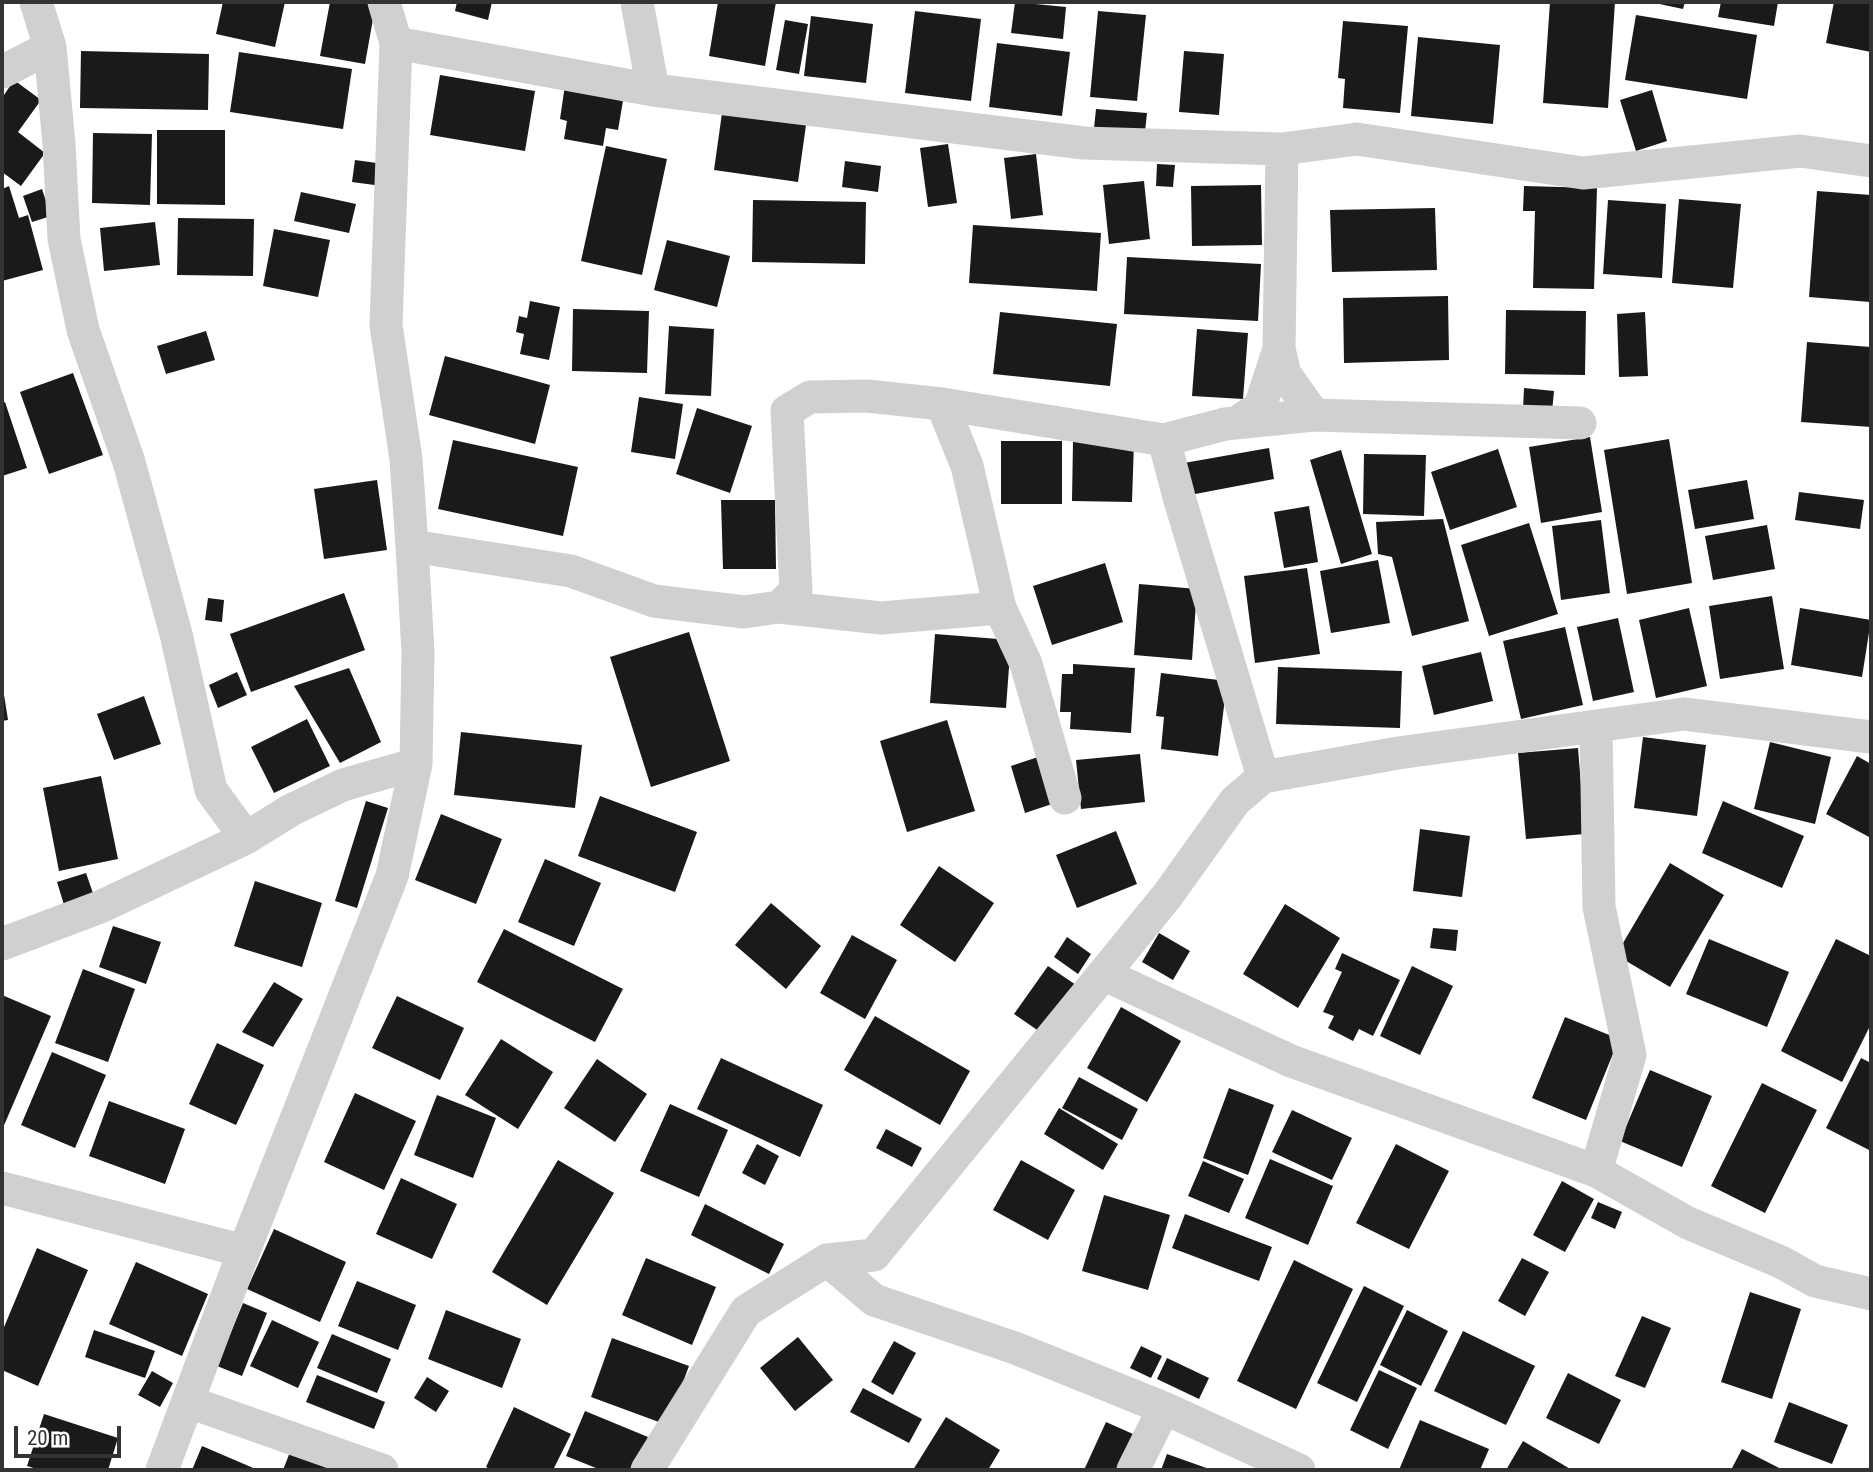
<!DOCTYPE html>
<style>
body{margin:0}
#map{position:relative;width:1873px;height:1472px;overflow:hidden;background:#fff;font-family:"Roboto Condensed",sans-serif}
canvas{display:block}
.frame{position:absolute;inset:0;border:4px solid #333;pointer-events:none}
.scale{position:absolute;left:14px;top:1426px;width:107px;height:32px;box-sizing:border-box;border:4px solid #333;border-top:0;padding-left:9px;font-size:21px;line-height:24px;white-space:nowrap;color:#333;-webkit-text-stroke:5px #fff;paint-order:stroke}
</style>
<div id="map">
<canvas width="1873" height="1472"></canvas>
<div class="frame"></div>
<div class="scale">20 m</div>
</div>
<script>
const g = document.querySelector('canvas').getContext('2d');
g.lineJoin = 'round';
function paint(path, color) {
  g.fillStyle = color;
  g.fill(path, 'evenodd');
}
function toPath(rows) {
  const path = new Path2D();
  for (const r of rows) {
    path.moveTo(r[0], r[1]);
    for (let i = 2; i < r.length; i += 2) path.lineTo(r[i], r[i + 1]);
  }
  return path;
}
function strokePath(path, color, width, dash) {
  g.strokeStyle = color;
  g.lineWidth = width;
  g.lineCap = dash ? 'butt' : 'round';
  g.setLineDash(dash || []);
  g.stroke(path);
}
const building = toPath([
 [223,2,285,2,275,47,216,34],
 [330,2,376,2,365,64,320,56],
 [457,2,492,2,488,20,455,11],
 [718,2,776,2,765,66,709,56],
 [1015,2,1066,7,1063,39,1011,33],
 [1550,2,1615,2,1608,108,1543,103],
 [1650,2,1685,2,1683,9],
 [1721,2,1778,2,1774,26,1718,17],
 [1834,2,1871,2,1871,52,1826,43],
 [915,11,981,19,971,101,905,93],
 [1098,11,1146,15,1137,101,1090,97],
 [1636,15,1757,35,1747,99,1625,80],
 [811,16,873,24,866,83,804,76],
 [785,20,808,24,799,74,776,70],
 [1343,21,1408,26,1400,113,1343,108,1345,79,1338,78],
 [1418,37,1500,45,1493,124,1411,116],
 [997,43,1070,52,1062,116,989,107],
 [81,51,209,54,208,110,80,108],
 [1184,51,1224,54,1219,115,1179,112],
 [239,52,352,69,343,129,230,112],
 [440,75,535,91,525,151,430,135],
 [14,80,41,100,18,132,45,153,21,186,2,172,2,98],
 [565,85,624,95,618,130,606,128,603,146,564,139,567,121,560,119],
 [1652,90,1667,141,1636,151,1620,100],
 [723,106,807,118,798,182,714,170],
 [1096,109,1147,113,1145,132,1094,128],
 [157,130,225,130,225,205,157,204],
 [93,133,152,134,150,205,92,203],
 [948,144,957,203,928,207,920,148],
 [606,146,667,159,642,275,581,261],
 [1036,154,1043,215,1011,219,1004,158],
 [355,160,384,164,382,186,352,182],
 [845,161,881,166,878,192,842,187],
 [1157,164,1175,165,1173,187,1156,186],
 [1144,181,1150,239,1109,244,1103,185],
 [1261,185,1262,245,1192,246,1191,186],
 [9,186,19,218,28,215,43,270,2,281,2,189],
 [1524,186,1597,188,1594,289,1533,288,1535,211,1523,211],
 [42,189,51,216,32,222,23,196],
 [1817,191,1871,195,1870,302,1809,297],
 [301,192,356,204,349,233,294,221],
 [1679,199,1741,204,1733,288,1672,283],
 [753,200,866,202,865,264,752,262],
 [1608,200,1666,204,1662,278,1603,274],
 [1435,208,1437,270,1332,272,1330,210],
 [178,218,254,219,253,276,177,275],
 [155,222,160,265,104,271,100,228],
 [973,225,1101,233,1097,291,969,283],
 [274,229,330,240,318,297,263,286],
 [667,240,730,256,717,307,654,290],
 [1127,257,1261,264,1258,321,1124,314],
 [1448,296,1449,360,1344,363,1343,298],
 [530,301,560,307,549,360,520,354,524,334,516,332,519,316,527,318],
 [573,309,649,311,647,373,572,371],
 [1506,310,1586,311,1585,375,1505,374],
 [1000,312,1117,324,1110,386,993,374],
 [1645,312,1648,376,1619,377,1617,314],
 [669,326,714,329,711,396,665,394],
 [1197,329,1248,333,1243,399,1192,396],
 [206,331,215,360,166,374,157,346],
 [1807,342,1871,347,1871,427,1801,422],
 [445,356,550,385,535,444,429,415],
 [73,373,103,455,49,474,20,392],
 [1524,388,1554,391,1552,412,1523,409],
 [639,397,683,404,675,459,631,452],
 [5,402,27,468,2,476,2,403],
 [697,408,752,426,730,493,676,474],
 [1590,437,1602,512,1541,523,1529,447],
 [1669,439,1692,583,1627,594,1604,450],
 [453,440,578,467,563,536,438,509],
 [1001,441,1062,441,1062,504,1001,504],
 [1073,441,1134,442,1132,502,1072,501],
 [1269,448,1274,479,1190,495,1184,463],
 [1498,449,1517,507,1450,530,1431,472],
 [1341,450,1372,554,1341,564,1310,460],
 [1364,454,1426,455,1424,516,1363,514],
 [377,480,387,550,324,559,314,489],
 [1747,480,1754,519,1695,529,1688,490],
 [1799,492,1864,500,1860,529,1795,520],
 [721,500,775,500,776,569,723,569],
 [1309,506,1318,562,1284,568,1274,512],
 [1443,519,1469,621,1412,636,1392,557,1378,554,1376,522],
 [1601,520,1610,593,1561,600,1552,526],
 [1529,523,1558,614,1489,636,1461,545],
 [1767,525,1775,569,1713,580,1705,536],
 [1378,560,1390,623,1331,633,1320,571],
 [1105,563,1123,622,1052,645,1033,586],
 [1307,568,1320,654,1255,663,1244,576],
 [1139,584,1197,589,1192,660,1134,655],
 [344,593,365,650,251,692,230,634],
 [1772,596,1784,669,1720,679,1709,606],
 [208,598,224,600,222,622,205,620],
 [1689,608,1707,686,1656,698,1639,620],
 [1800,608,1871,620,1862,677,1791,665],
 [1618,618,1634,692,1593,701,1577,627],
 [1565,627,1583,705,1521,719,1503,641],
 [689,632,730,761,651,787,610,657],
 [935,634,1011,640,1006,708,930,703],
 [1481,652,1493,701,1434,715,1422,666],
 [1073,664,1135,668,1131,733,1070,729,1071,712,1060,712,1062,674,1073,674],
 [1278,667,1402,671,1400,728,1276,724],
 [349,668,381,742,340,763,294,686],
 [237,672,247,695,218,708,209,685],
 [1161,673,1227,681,1218,756,1161,749,1164,717,1156,716],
 [2,682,8,720,2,721],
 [144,696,161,744,114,760,97,714],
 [307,719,330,766,274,793,251,747],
 [947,720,975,811,907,832,880,741],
 [461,732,582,745,575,808,454,795],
 [1643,737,1706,745,1697,816,1634,808],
 [1770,742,1831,757,1815,824,1754,809],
 [1578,748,1585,834,1526,839,1518,753],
 [1140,754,1145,802,1081,809,1076,760],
 [1857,756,1871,764,1871,838,1826,814],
 [1038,757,1052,804,1025,813,1011,766],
 [101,776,118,859,59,871,43,788],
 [600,796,697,832,675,892,578,856],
 [366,801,388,808,357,908,335,901],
 [1723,801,1804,836,1782,888,1702,853],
 [441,814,502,839,476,904,415,880],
 [1420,829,1470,836,1462,897,1413,891],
 [1116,831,1137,884,1077,908,1056,855],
 [545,859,601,883,574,946,518,922],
 [1670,863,1724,895,1670,987,1616,955],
 [939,866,994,903,955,962,900,925],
 [86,873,95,899,65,908,57,882],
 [255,881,322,903,302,967,234,946],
 [771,903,821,946,786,989,735,945],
 [1285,904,1340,938,1298,1008,1243,974],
 [113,926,161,942,146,984,99,967],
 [1433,928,1458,930,1456,951,1430,948],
 [504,929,623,989,595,1042,477,982],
 [1159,933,1190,951,1173,980,1142,962],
 [852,935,897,960,865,1019,820,993],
 [1067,937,1091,954,1078,974,1054,957],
 [1709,939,1789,972,1767,1027,1686,994],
 [1836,939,1871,956,1871,1024,1842,1082,1781,1051],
 [1342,953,1400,980,1373,1036,1359,1029,1353,1041,1328,1028,1334,1016,1323,1012,1342,972,1335,969],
 [1048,966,1076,985,1043,1034,1014,1014],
 [1412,966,1453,986,1420,1055,1380,1036],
 [83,969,135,989,108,1062,55,1043],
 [274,982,303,999,273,1047,242,1032],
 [2,995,51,1016,2,1130],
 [397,996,464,1028,440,1080,372,1048],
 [1121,1007,1181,1041,1147,1102,1087,1068],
 [875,1016,970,1071,940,1125,844,1070],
 [1565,1017,1619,1039,1586,1120,1532,1098],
 [501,1039,553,1072,518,1129,465,1095],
 [217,1043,264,1065,236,1125,189,1104],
 [52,1052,106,1075,75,1148,21,1125],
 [721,1058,823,1105,800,1157,697,1109],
 [1861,1058,1871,1063,1871,1151,1826,1128],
 [597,1059,647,1094,615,1142,564,1108],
 [1650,1070,1712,1096,1682,1167,1620,1141],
 [1079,1077,1138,1109,1122,1140,1062,1108],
 [1762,1083,1817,1110,1765,1213,1711,1186],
 [1229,1088,1274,1105,1248,1175,1203,1158],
 [355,1093,416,1121,384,1190,324,1162],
 [437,1095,496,1118,473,1178,414,1155],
 [109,1101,185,1129,165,1184,89,1156],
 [670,1104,728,1130,699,1197,640,1171],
 [1059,1108,1118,1144,1103,1170,1044,1134],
 [1292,1110,1352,1138,1332,1180,1272,1152],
 [886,1129,922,1148,912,1167,876,1148],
 [757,1144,779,1156,765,1185,742,1173],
 [1396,1144,1449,1171,1409,1249,1356,1223],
 [1270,1159,1333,1186,1308,1245,1245,1218],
 [558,1160,614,1193,547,1305,492,1272],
 [1021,1160,1075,1190,1048,1240,993,1210],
 [1203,1161,1244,1179,1229,1213,1188,1196],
 [401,1178,457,1204,432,1259,376,1234],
 [1562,1181,1594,1199,1565,1252,1533,1235],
 [1104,1195,1170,1215,1148,1290,1082,1271],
 [1598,1202,1622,1212,1615,1229,1591,1218],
 [705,1204,784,1244,769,1274,691,1235],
 [1185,1214,1272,1247,1259,1281,1172,1248],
 [274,1229,346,1262,320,1322,247,1289],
 [37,1248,88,1270,38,1386,2,1370,2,1332],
 [646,1258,716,1287,692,1345,622,1315],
 [1522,1258,1549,1272,1525,1316,1498,1301],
 [1294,1260,1353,1289,1296,1409,1237,1381],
 [136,1262,208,1294,182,1356,109,1324],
 [357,1281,416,1305,398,1350,338,1326],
 [1364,1286,1404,1306,1357,1402,1317,1383],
 [1750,1292,1801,1309,1772,1399,1721,1382],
 [243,1303,267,1313,242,1376,217,1366],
 [446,1310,521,1339,502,1388,428,1359],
 [1407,1310,1448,1331,1421,1386,1380,1365],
 [1642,1316,1671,1328,1645,1388,1615,1376],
 [272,1320,319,1342,298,1388,250,1366],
 [94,1330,155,1351,145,1378,85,1357],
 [1463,1331,1535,1366,1506,1425,1434,1391],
 [332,1334,391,1359,377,1393,317,1368],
 [798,1337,833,1380,795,1411,760,1368],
 [612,1338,689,1366,667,1425,591,1397],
 [894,1341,916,1353,893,1395,871,1382],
 [1141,1346,1162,1356,1151,1378,1130,1368],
 [1167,1358,1209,1378,1199,1399,1157,1379],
 [1379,1370,1417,1388,1388,1449,1350,1430],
 [152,1371,173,1383,160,1407,138,1395],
 [1568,1373,1621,1400,1599,1444,1546,1418],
 [317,1375,385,1402,374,1429,306,1402],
 [427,1377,449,1391,436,1412,414,1398],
 [863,1388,922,1419,909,1443,850,1412],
 [1789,1402,1848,1425,1832,1464,1774,1442],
 [514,1407,571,1434,553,1470,492,1470,486,1467],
 [585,1411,648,1437,635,1470,601,1470,566,1456],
 [44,1414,118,1438,108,1470,40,1470,27,1466],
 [946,1417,1000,1450,988,1470,913,1470],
 [1420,1420,1489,1449,1480,1470,1399,1470],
 [1106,1422,1133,1434,1116,1470,1084,1470],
 [1523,1441,1572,1470,1506,1470],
 [202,1446,258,1470,192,1470],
 [1742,1449,1783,1470,1731,1470],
 [290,1452,340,1470,283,1470],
 [1167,1454,1212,1470,1161,1470]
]);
const minor = toPath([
 [36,2,50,47,59,144,64,239,83,330,129,462,176,634,211,790,246,838],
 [637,2,653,90],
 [396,43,653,90,1084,143,1282,149,1357,139,1583,173,1800,151,1871,161],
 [2,72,50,47],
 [1282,149,1279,349,1285,374,1314,415],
 [942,404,967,466,1000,608,1026,664,1065,798],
 [1236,423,1260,407,1279,349],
 [1164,440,1179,497,1263,777],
 [412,546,571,571,654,601,744,612,779,607,881,618,1000,608],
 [779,607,796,591,787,411,810,397,867,396,942,404,1164,440,1225,424,1314,415,1580,423],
 [2,944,100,907,246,838,291,810,343,785,416,764],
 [1103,974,1291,1061,1596,1171,1688,1223,1781,1262,1815,1281,1871,1294],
 [1596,1171,1630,1055,1599,907,1596,726],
 [2,1188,244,1251],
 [827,1260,874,1300,1015,1348,1164,1408,1299,1470],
 [189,1402,382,1470],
 [162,1470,244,1251,392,876,416,764,418,652,412,546,406,459,386,325,396,43,384,2],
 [647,1470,746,1311,827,1260,874,1255,1167,896,1235,801,1263,777,1398,753,1684,714,1871,737],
 [1133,1470,1164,1408]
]);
paint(building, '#1a1a1a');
strokePath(minor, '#d0d0d0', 33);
</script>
